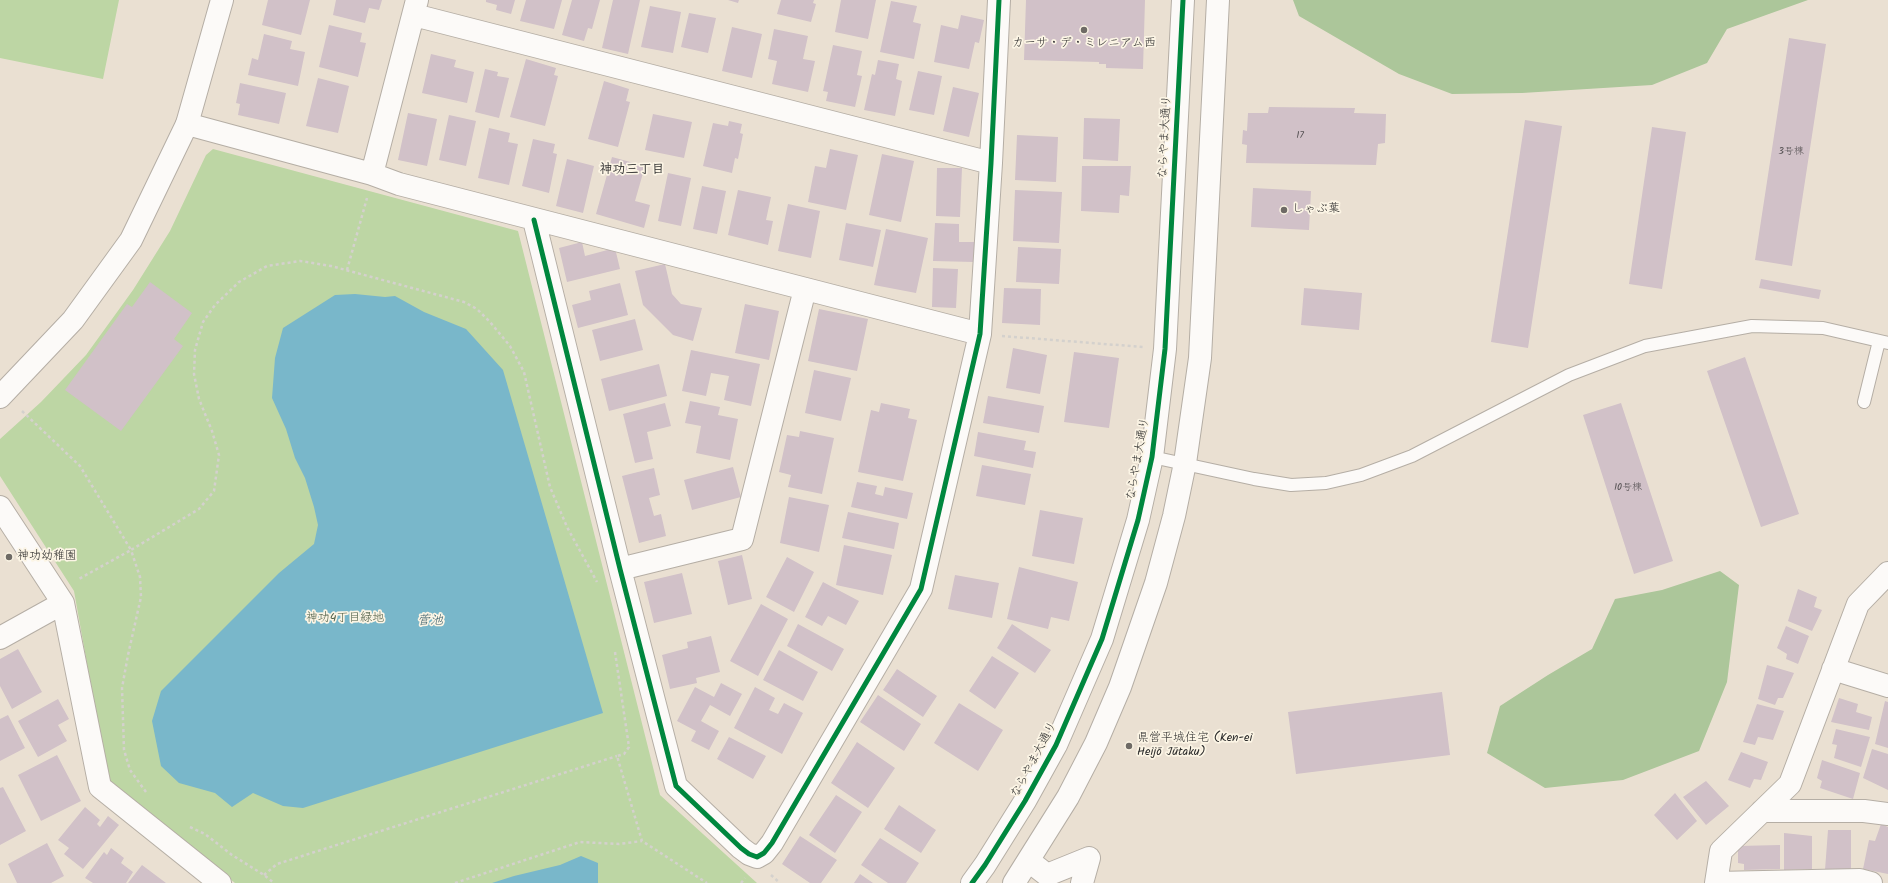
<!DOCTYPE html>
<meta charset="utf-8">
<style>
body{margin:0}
canvas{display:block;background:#eae0d2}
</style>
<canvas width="1888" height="883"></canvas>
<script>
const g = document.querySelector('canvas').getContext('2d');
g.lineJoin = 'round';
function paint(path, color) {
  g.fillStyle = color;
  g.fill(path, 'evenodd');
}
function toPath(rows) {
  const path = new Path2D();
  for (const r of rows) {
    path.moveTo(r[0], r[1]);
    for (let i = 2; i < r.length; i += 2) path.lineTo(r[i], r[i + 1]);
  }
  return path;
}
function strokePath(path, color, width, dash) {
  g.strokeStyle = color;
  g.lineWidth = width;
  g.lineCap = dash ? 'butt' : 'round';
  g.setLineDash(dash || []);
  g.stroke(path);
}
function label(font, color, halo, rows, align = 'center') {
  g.font = font + ' Kalam,"Klee One",sans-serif';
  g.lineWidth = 3.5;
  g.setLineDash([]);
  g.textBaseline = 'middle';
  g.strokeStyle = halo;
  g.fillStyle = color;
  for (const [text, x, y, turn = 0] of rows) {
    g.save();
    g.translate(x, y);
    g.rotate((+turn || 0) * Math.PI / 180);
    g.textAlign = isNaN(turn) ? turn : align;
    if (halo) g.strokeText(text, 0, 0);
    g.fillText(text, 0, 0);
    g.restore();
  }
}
const green = toPath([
 [0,0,119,0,103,79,0,58],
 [213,149,518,231,660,795,757,883,235,883,111,783,107,775,74,591,0,476,0,439,41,402,86,355,133,290,170,231,206,155]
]);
const forest = toPath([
 [1293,0,1808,0,1727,29,1707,63,1652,85,1522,93,1452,94,1399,74,1299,16],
 [1720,571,1739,585,1727,682,1699,751,1623,780,1545,788,1487,753,1500,706,1548,675,1592,649,1615,599,1662,590]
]);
const water = toPath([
 [355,294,385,297,395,296,424,312,466,329,503,370,603,713,303,808,283,806,253,793,232,807,215,793,179,783,161,766,152,721,161,691,279,573,314,544,318,525,314,507,305,478,295,458,286,429,272,398,275,358,283,328,335,295],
 [581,856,598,863,598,883,492,883,514,876,560,865]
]);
const building = toPath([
 [268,0,310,0,301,35,262,25],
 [336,0,382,0,379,10,369,8,365,23,333,15],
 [486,0,515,0,511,14,496,10,497,5,486,2],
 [526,0,562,0,554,29,520,21],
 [572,0,600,0,592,29,588,28,584,41,562,35],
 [613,0,640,0,628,54,602,48],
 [728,0,739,0,738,3],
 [781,0,814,0,813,3,816,4,811,22,777,14],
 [841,0,876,0,868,39,835,32],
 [1026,0,1145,0,1143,69,1106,68,1106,64,1099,64,1099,62,1024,60],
 [891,1,917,6,913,22,921,24,914,59,880,52],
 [650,6,681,12,673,53,641,47],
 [689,13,716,18,708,53,681,47],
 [961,15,984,20,979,43,975,42,969,69,934,62,941,25,958,29],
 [329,25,362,33,360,42,366,43,358,77,319,67],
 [732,27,762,34,752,78,722,71],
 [774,29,808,36,803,59,815,61,808,92,772,84,777,61,768,59],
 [264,34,292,41,290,49,305,52,298,86,248,75,252,58,258,60],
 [1789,38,1826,44,1792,266,1755,260],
 [833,45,862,51,857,75,862,76,855,107,826,101,828,92,823,91],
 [431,54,456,60,454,67,474,72,467,103,422,93],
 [526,59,556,68,554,75,558,76,545,126,510,117],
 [878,60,899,64,896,79,902,81,895,116,864,110,872,74,875,75],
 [485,69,498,72,497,76,509,78,499,118,475,112],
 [918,71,942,76,934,115,909,110],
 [318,78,349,86,338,133,306,126],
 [604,81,629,89,626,101,630,102,618,147,588,139],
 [240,83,286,93,279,124,238,115,240,104,236,103],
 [953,87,979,93,969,137,943,131],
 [1269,107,1355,108,1354,113,1386,114,1385,143,1378,144,1376,165,1246,163,1247,145,1242,144,1243,130,1247,131,1248,113,1268,113],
 [408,113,437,119,427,166,398,160],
 [653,114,692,122,684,158,645,150],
 [449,115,476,121,466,166,439,160],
 [1084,118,1120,119,1118,161,1083,159],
 [1525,120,1562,126,1528,348,1491,342],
 [729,121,742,124,740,133,743,134,738,159,735,158,732,173,703,166,713,123,728,126],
 [1652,127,1686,132,1662,289,1629,284],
 [489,128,510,133,508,142,518,144,509,185,478,178],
 [1017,135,1058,137,1056,182,1015,180],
 [533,139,555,144,553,153,557,154,549,193,522,186],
 [830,149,858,155,846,210,808,202,815,166,826,168],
 [882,154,914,161,901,222,869,215],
 [612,157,645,166,635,201,650,205,644,228,596,214],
 [567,159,594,166,583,213,556,206],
 [1082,166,1131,166,1129,196,1120,195,1119,213,1081,211],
 [937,168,962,168,960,217,936,216],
 [668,173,691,178,681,226,658,221],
 [702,186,726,191,717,234,693,229],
 [1253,188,1311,191,1309,230,1251,227],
 [738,190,771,197,766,220,773,221,768,245,728,235],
 [1015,190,1062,192,1059,243,1013,241],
 [788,204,820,211,811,258,778,251],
 [846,223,881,230,873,267,839,260],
 [935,223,959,224,959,242,974,242,974,262,933,261],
 [886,229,928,238,916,293,874,285],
 [582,242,585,256,615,248,620,269,567,282,559,248],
 [1018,247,1061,249,1059,284,1016,282],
 [665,264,672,294,681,304,702,308,693,341,673,335,643,305,635,271],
 [933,268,958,269,956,308,932,307],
 [1761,279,1821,290,1819,299,1759,288],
 [150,282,192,313,174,339,183,346,121,431,65,390,127,304,132,307],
 [620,283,628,315,578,328,572,305,591,300,589,291],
 [1004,288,1041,289,1040,325,1002,323],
 [1304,288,1362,293,1359,330,1301,325],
 [745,304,779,311,769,360,735,353],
 [819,309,868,319,857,371,808,361],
 [635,319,643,350,600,361,592,330],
 [1013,348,1047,355,1040,394,1006,388],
 [691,350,760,364,751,406,724,400,729,376,711,373,706,396,682,391],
 [1074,352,1119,358,1109,428,1064,422],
 [1745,357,1799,514,1761,527,1707,371],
 [659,364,667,396,609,411,601,379],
 [814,370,851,378,841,421,805,413],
 [988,396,1044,406,1039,433,983,423],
 [690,401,720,407,718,415,738,419,730,460,696,453,701,426,685,423],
 [665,403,671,426,647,432,653,459,635,463,623,414],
 [881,403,910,409,908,418,917,420,903,481,858,472,871,410,879,412],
 [1621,403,1673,561,1634,574,1583,415],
 [800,431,834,438,822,494,788,487,791,475,779,472,787,435,799,437],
 [978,432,1026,441,1024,450,1036,452,1033,468,974,456],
 [982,465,1031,474,1025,505,976,496],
 [733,467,741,497,692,510,684,480],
 [654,468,660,495,649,498,654,516,661,514,666,536,639,543,622,476],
 [857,482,877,486,875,494,883,496,885,487,913,493,907,519,851,507],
 [789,497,829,505,819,552,780,543],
 [1040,510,1083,518,1074,564,1032,556],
 [848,512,899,523,894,549,842,538],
 [844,545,892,555,883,595,836,585],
 [742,555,752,599,728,605,718,561],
 [787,557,814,572,794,612,766,597],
 [1019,567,1078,582,1069,621,1051,617,1048,629,1007,619],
 [682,573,692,614,654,623,644,582],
 [955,575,999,583,992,618,948,609],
 [823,582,859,601,846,625,828,616,822,626,805,617],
 [1798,589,1817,597,1814,607,1822,610,1812,631,1788,621],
 [761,604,788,619,758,676,730,661],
 [798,624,844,649,832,671,787,646],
 [1012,624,1051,650,1035,673,997,648],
 [1786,626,1809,636,1798,664,1786,659,1787,654,1777,648],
 [711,636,720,672,696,678,697,683,670,689,662,655,688,648,687,642],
 [18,649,42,692,12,709,0,686,0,659],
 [779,650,818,672,803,701,763,680],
 [992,656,1019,673,995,709,969,691],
 [1767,665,1794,673,1783,698,1778,698,1775,705,1758,699],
 [897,669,937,696,923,717,883,690],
 [721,683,742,694,730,716,710,705,701,721,719,731,709,750,691,741,696,731,677,721,695,687,714,697],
 [755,687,775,698,769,710,778,714,784,703,803,713,782,754,734,728],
 [1442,692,1450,755,1296,774,1288,712],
 [878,695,921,724,904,751,860,722],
 [1839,698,1858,704,1856,712,1872,717,1869,730,1831,722],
 [58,699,69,719,58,725,67,741,38,757,18,721],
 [1885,701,1888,702,1888,748,1875,744],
 [959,703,1003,730,978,771,934,743],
 [1757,704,1784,711,1773,740,1758,737,1755,745,1743,742],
 [8,715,25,748,0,761,0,719],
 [1836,729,1870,737,1861,767,1834,758,1837,745,1832,744],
 [729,737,766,756,753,779,717,759],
 [857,742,895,768,868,808,831,783],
 [1872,749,1888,754,1888,790,1863,778],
 [1741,752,1768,762,1761,780,1754,779,1750,788,1728,780],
 [57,755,81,801,41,821,18,775],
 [1822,760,1860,773,1853,799,1820,788,1822,781,1817,778],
 [1706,781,1729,806,1706,825,1683,797],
 [3,787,26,831,0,845,0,788],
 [1675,793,1697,821,1677,840,1654,815],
 [836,795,862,812,835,853,809,835],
 [899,805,936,830,921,853,884,829],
 [85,807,100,820,97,824,100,827,108,816,119,825,83,869,64,854,69,848,58,840],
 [1881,824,1888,827,1888,874,1863,869,1869,840,1875,841],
 [1828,830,1851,830,1851,870,1825,870],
 [1784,833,1812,836,1812,869,1784,870],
 [800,836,837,860,821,883,810,883,782,864],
 [880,838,919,863,906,883,888,883,861,865],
 [47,843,64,876,51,883,17,883,8,864],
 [1780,845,1780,869,1744,870,1744,864,1738,863,1738,846],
 [111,848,124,858,121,863,133,872,126,883,93,883,85,878,104,852,107,855],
 [142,865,166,883,128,883],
 [860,874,873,883,854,883]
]);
const path = toPath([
 [347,270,367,198],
 [1002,336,1143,347],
 [22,411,80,466,131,550,77,580],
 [615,652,629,747,624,754,617,756,642,841,707,883],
 [146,792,130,770,124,750,122,688,128,655,141,597,140,577,131,550,199,509,214,491,219,455,212,431,199,399,194,374,195,350,203,322,215,305,239,282,267,266,300,261,331,266,464,302,477,309,490,322,510,346,524,372,550,487,567,527,597,582],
 [190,827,205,834,232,855,264,875,274,883],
 [264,875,277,864,617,756],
 [771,875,780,883],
 [455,883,580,842,619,844,642,841],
 [741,883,745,878]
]);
const service = toPath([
 [1864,402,1879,341],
 [1152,457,1254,479,1291,485,1326,483,1361,475,1412,456,1569,375,1645,346,1752,326,1823,328,1888,343]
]);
const minor = toPath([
 [414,15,991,163],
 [187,124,372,174,399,184,980,334],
 [372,174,417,0],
 [534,220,620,569,676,786,741,848,749,854,757,857,764,853,772,843,921,589,980,334,991,163,999,0],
 [0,507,63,603,100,787,220,883],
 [620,569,742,539,805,289],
 [0,638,63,603],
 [1833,669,1888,686],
 [1762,811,1864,811,1888,814],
 [1029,861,1047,875,1089,858,1082,883],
 [1716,883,1721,851,1790,784,1858,604,1888,573],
 [1716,883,1860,880,1871,883]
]);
const tertiary = toPath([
 [0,397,73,320,131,240,187,124,222,0],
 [972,883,985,865,1025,801,1056,745,1102,639,1138,520,1152,457,1165,349,1183,0],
 [1014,883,1068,797,1096,743,1120,687,1156,583,1174,516,1185,463,1200,358,1218,0]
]);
const cycleway = toPath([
 [534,220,620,569,676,786,741,848,749,854,757,857,764,853,772,843,921,589,980,334,991,163,999,0],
 [972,883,985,865,1025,801,1056,745,1102,639,1138,520,1152,457,1165,349,1183,0]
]);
const markers = [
 [1084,30,4,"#6e6a65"],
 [1284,210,4,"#6e6a65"],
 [9,557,4,"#6e6a65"],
 [1129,746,4,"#6e6a65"]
];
const numberNames = [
 ["17",1300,136],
 ["3号棟",1791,152],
 ["10号棟",1628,488]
];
const poiNames = [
 ["カーサ・デ・ミレニアム西",1084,44,"center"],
 ["しゃぶ葉",1292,210],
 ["神功幼稚園",17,557],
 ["県営平城住宅 (Ken-ei",1137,739],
 ["Heijō Jūtaku)",1137,753]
];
const streetNames = [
 ["ならやま大通り",1166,137,-87],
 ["ならやま大通り",1139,459,-80],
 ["ならやま大通り",1035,760,-62]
];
const parkNames = [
 ["神功4丁目緑地",345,619]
];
const neighbourhoodNames = [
 ["神功三丁目",632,171]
];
const waterNames = [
 ["菅池",430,622]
];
paint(green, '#bdd6a4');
paint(forest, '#acc69a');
paint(water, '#79b7ca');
paint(building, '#d1c1c8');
strokePath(service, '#b5aea5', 14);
strokePath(minor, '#b5aea5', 24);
strokePath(tertiary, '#b5aea5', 24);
strokePath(path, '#d4d1cd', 2.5, [3, 3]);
strokePath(service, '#fcfaf8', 12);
strokePath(minor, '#fcfaf8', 22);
strokePath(tertiary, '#fcfaf8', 22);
strokePath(cycleway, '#00873e', 5);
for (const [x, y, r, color] of markers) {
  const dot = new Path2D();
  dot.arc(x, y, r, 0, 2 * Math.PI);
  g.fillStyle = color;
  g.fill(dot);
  strokePath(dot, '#fcf5e5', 1.5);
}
label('10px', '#545052', null, numberNames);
label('12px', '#2b2b2b', '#fcf5e5', poiNames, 'left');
label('12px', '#2b2b2b', '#fcf5e5', streetNames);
label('12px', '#4c5c44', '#fcf5e5', parkNames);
label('bold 13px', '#2b2b2b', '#fcf5e5', neighbourhoodNames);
label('italic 13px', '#375c69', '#fcf5e5', waterNames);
</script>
